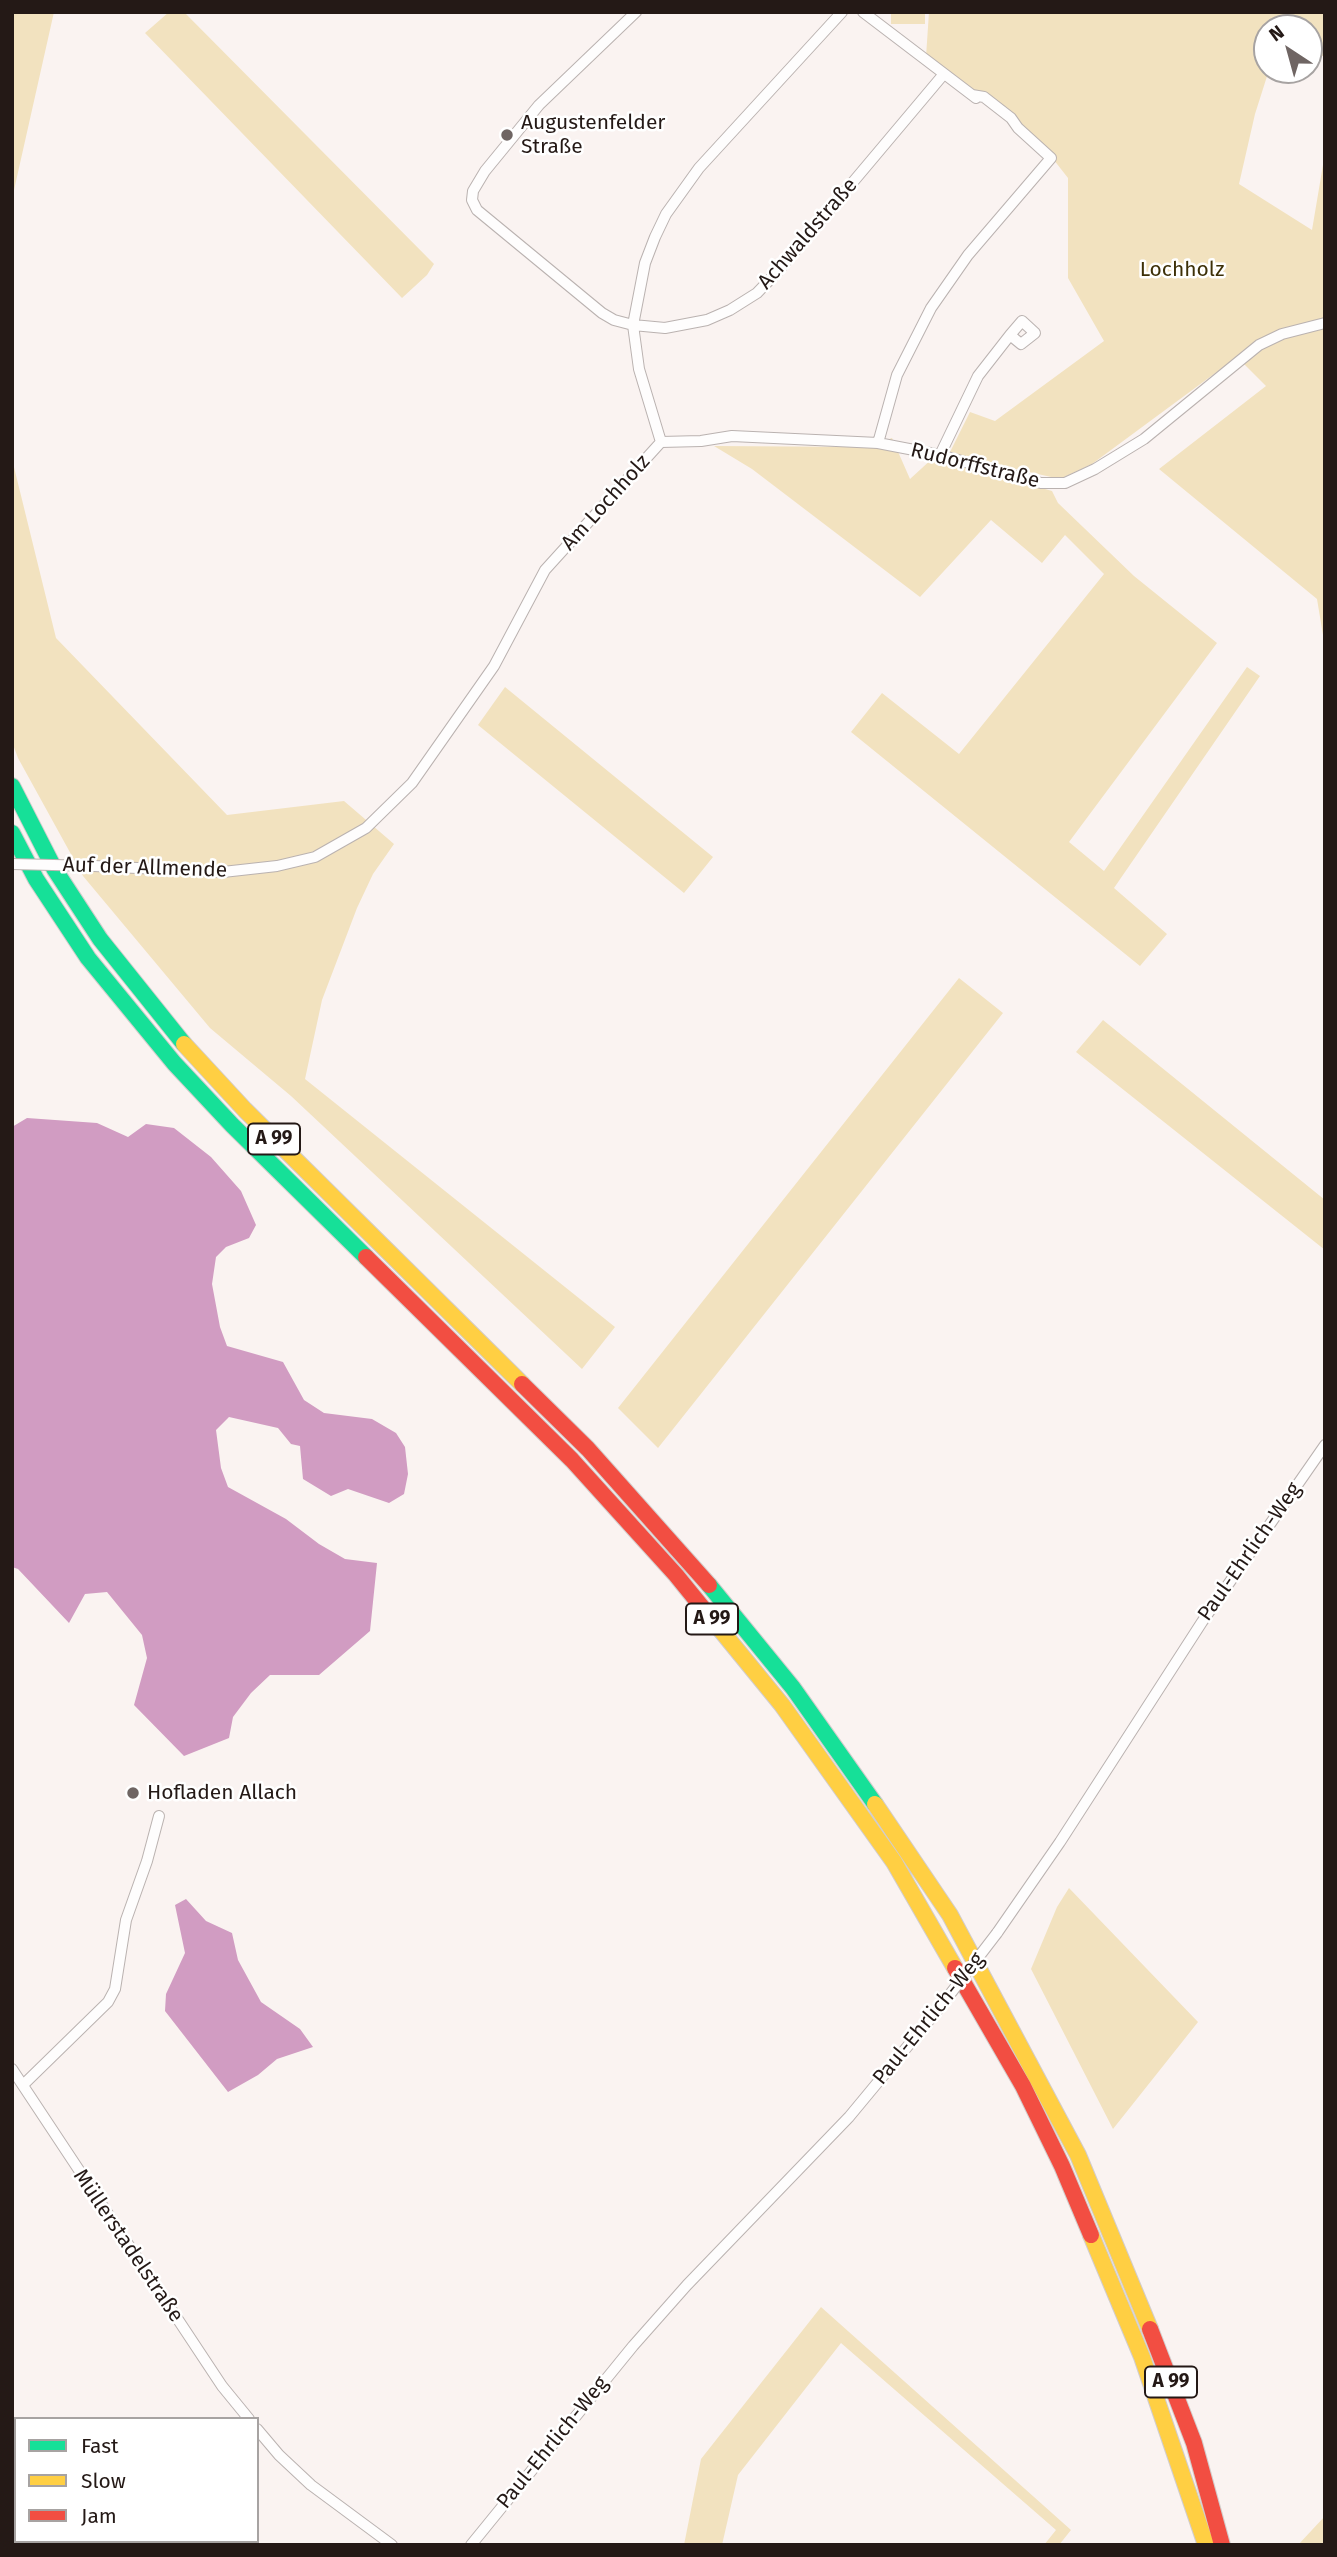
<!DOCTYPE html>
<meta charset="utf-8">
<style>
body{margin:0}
#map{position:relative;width:1337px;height:2557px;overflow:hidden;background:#faf3f1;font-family:"Fira Sans",sans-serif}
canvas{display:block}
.frame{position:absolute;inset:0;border:14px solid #241916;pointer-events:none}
.legend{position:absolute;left:14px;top:2417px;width:245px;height:126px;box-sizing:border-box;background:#fff;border:2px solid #a7a3a2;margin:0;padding:9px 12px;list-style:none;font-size:21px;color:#241916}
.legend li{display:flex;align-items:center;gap:14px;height:35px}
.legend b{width:35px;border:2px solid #a7a3a2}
.north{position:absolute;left:1253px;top:14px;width:70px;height:70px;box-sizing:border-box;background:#fff;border:2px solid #a7a3a2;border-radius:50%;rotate:324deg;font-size:19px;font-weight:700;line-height:28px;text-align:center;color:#241916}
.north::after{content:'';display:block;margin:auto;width:24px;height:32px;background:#6f6563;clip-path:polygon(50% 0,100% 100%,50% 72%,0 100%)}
</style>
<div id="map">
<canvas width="1337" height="2557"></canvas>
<div class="frame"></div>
<ul class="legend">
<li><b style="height:9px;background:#16e098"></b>Fast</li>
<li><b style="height:9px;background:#ffcf43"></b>Slow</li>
<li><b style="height:9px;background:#f24e42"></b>Jam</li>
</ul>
<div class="north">N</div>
</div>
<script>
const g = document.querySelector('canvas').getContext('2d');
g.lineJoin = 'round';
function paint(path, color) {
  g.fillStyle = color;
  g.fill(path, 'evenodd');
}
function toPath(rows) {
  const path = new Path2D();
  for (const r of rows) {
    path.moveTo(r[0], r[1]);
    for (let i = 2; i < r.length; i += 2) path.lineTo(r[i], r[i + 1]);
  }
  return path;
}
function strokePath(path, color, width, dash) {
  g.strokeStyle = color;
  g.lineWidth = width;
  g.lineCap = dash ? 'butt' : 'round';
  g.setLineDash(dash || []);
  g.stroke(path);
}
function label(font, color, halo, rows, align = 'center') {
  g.font = font + ' "Fira Sans",sans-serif';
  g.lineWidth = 5;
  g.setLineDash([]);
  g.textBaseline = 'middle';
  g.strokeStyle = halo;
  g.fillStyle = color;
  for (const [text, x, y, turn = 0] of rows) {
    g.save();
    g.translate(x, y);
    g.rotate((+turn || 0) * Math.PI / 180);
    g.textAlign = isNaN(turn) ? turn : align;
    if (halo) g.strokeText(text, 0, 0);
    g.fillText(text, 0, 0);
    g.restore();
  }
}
const green = toPath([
 [12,12,54,12,12,199],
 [169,12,184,12,434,264,427,275,402,298,145,33],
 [891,12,925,12,925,24,891,24],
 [929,12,1325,12,1325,56,1309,56,1309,28,1267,28,1267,70,1269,70,1255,114,1239,184,1312,230,1325,153,1325,647,1317,599,1159,469,1266,386,1237,357,1092,464,1060,479,949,454,970,412,995,421,1104,341,1068,278,1068,178,1039,141,926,57],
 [892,438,910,479,934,457,1052,491,1058,503,1134,576,1217,643,1069,842,1104,871,1247,667,1260,676,1114,888,1167,934,1140,966,851,732,882,693,959,754,1104,574,1065,535,1042,563,991,520,920,597,752,469,714,446,866,447],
 [12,459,56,638,227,815,344,801,394,844,373,874,357,908,322,1000,305,1079,615,1327,582,1369,291,1096,210,1028,83,876,18,758,12,742],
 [505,687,713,857,684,893,478,725],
 [959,978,1003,1013,658,1448,618,1408],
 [1103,1020,1325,1200,1325,1250,1076,1052],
 [1069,1888,1198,2022,1113,2129,1031,1969,1057,1907],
 [821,2307,1071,2530,1059,2545,1044,2545,1056,2530,841,2343,738,2475,722,2545,684,2545,701,2459],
 [1325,2516,1325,2545,1298,2545]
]);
const water = toPath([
 [27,1118,97,1123,128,1137,146,1124,174,1128,211,1157,241,1191,256,1225,249,1238,226,1247,216,1257,212,1284,220,1327,227,1346,283,1362,304,1400,324,1413,372,1419,396,1433,405,1447,408,1474,404,1494,389,1503,348,1489,331,1496,303,1479,300,1446,291,1444,278,1428,229,1417,216,1430,221,1468,228,1487,286,1519,319,1544,345,1559,377,1563,370,1631,319,1675,270,1675,251,1693,233,1717,229,1738,184,1756,134,1705,147,1658,142,1635,107,1592,85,1594,69,1623,18,1569,12,1567,12,1127],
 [186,1899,206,1921,232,1933,238,1960,261,2002,300,2029,313,2047,277,2059,258,2075,228,2092,165,2011,166,1994,185,1953,175,1905]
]);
const street = toPath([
 [636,12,539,105,485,171,473,191,472,200,477,210,602,313,614,320,633,325,665,328,707,320,730,310,757,293,779,270,943,75],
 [863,12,976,98],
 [661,442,701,441,732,436,878,443,940,455,1041,483,1065,483,1095,469,1144,439,1259,345,1282,334,1325,323],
 [661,442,639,369,633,325,645,263,655,237,666,214,699,168,842,12],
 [878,443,897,375,931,308,968,255,1051,158,1018,128,1011,118,984,97,972,95],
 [940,455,978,376,1010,335,1021,344,1035,333,1022,321,1010,335],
 [94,866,223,872,277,866,315,857,366,828,412,783,494,666,545,570,661,442],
 [997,1933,1060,1842,1202,1622,1325,1445],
 [12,2069,222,2386,249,2419],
 [23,2085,108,2002,115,1989,126,1920,147,1861,159,1816],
 [257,2429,279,2455,311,2485,392,2545],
 [471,2545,633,2346,687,2285,849,2117,941,2006]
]);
const fast = toPath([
 [12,786,55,870,100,939,184,1044],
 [12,833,36,879,88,958,174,1063,232,1125,366,1257],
 [709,1585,793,1688,875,1804]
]);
const slow = toPath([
 [184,1044,245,1110,522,1384],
 [706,1612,782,1705,894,1862,955,1968],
 [875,1804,950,1915,1078,2155,1150,2329],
 [1091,2235,1142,2357,1206,2545]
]);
const jam = toPath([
 [366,1257,572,1460,676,1575,706,1612],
 [522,1384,588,1449,709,1585],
 [955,1968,1023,2086,1062,2166,1091,2235],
 [1150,2329,1194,2443,1222,2545]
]);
const streetBridge = toPath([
 [12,864,94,866],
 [941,2006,997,1933]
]);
const markers = [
 [507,135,7,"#6f6563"],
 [133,1793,7,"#6f6563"]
];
const shields = [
 [274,1139,52],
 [712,1619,52],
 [1171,2382,52]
];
const shieldNames = [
 ["A 99",274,1139],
 ["A 99",712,1619],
 ["A 99",1171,2382]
];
const poiNames = [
 ["Augustenfelder",521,123],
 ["Straße",521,147],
 ["Hofladen Allach",147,1793]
];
const streetNames = [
 ["Achwaldstraße",808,234,-49],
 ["Rudorffstraße",975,466,14],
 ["Am Lochholz",606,503,-48],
 ["Auf der Allmende",145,868,2],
 ["Paul-Ehrlich-Weg",1250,1552,-55],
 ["Paul-Ehrlich-Weg",929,2019,-51],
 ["Müllerstadelstraße",128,2246,56],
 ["Paul-Ehrlich-Weg",553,2443,-51]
];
const parkNames = [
 ["Lochholz",1182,270]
];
paint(green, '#f2e2bf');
paint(water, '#d19cc2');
strokePath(street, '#bab2b0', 12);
strokePath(fast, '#d2cdcc', 18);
strokePath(slow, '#d2cdcc', 18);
strokePath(jam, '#d2cdcc', 18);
strokePath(street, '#fefdfd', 10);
strokePath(fast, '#16e098', 16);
strokePath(slow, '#ffcf43', 16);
strokePath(jam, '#f24e42', 16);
strokePath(streetBridge, '#bab2b0', 12, []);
strokePath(streetBridge, '#fefdfd', 10);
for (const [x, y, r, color] of markers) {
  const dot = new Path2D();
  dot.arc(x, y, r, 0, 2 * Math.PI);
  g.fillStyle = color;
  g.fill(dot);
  strokePath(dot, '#fff', 2.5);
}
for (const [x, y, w] of shields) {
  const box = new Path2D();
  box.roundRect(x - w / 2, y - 15.5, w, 31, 5);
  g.fillStyle = '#fff';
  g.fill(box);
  strokePath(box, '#241916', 2);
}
label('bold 19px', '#241916', null, shieldNames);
label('21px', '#241916', '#fff', poiNames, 'left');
label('21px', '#241916', '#fff', streetNames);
label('21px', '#3d3008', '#fff', parkNames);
</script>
